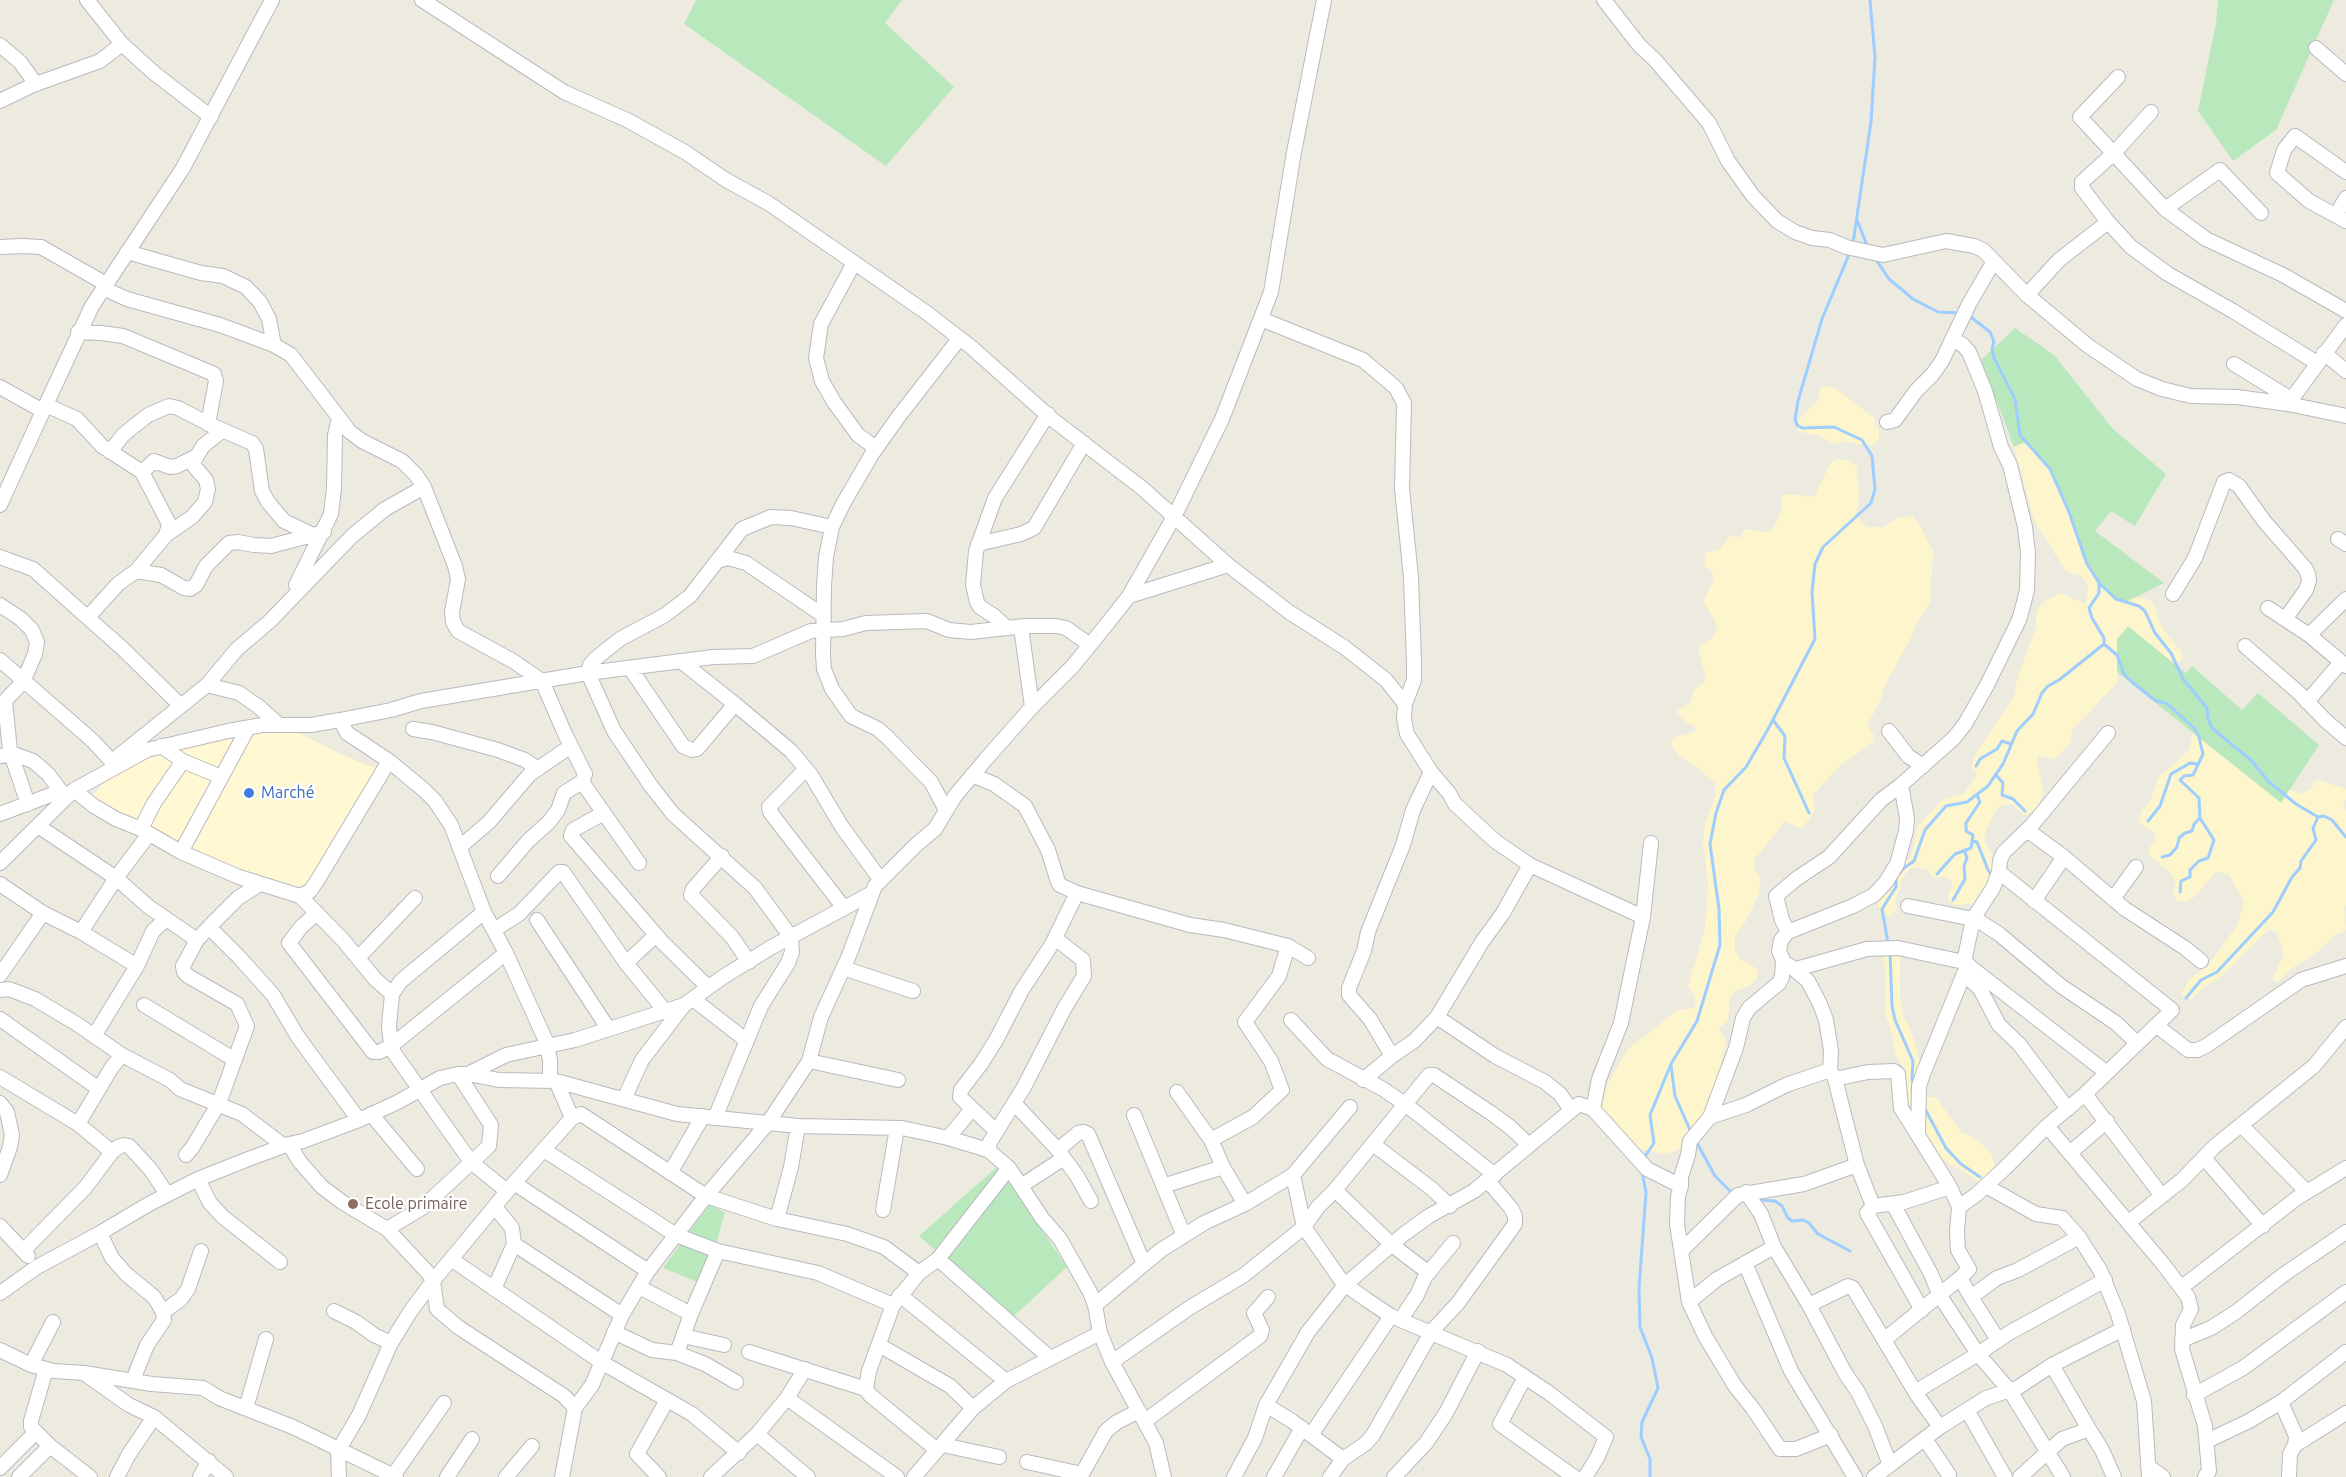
<!DOCTYPE html>
<meta charset="utf-8">
<style>
body{margin:0}
canvas{display:block;background:#edebe0}
</style>
<canvas width="2346" height="1477"></canvas>
<script>
const g = document.querySelector('canvas').getContext('2d');
g.lineJoin = 'round';
function paint(path, color) {
  g.fillStyle = color;
  g.fill(path, 'evenodd');
}
function toPath(rows) {
  const path = new Path2D();
  for (const r of rows) {
    path.moveTo(r[0], r[1]);
    for (let i = 2; i < r.length; i += 2) path.lineTo(r[i], r[i + 1]);
  }
  return path;
}
function strokePath(path, color, width, dash) {
  g.strokeStyle = color;
  g.lineWidth = width;
  g.lineCap = dash ? 'butt' : 'round';
  g.setLineDash(dash || []);
  g.stroke(path);
}
function label(font, color, halo, rows, align = 'center') {
  g.font = font + ' Ubuntu,sans-serif';
  g.lineWidth = 4.5;
  g.setLineDash([]);
  g.textBaseline = 'middle';
  g.strokeStyle = halo;
  g.fillStyle = color;
  for (const [text, x, y, turn = 0] of rows) {
    g.save();
    g.translate(x, y);
    g.rotate((+turn || 0) * Math.PI / 180);
    g.textAlign = isNaN(turn) ? turn : align;
    if (halo) g.strokeText(text, 0, 0);
    g.fillText(text, 0, 0);
    g.restore();
  }
}
const commercial = toPath([
 [281,724,345,756,377,769,302,902,91,797,112,774,147,750]
]);
const green = toPath([
 [696,0,902,0,885,23,954,87,886,166,684,24],
 [2218,0,2334,0,2276,130,2233,161,2198,111,2216,23],
 [2015,328,2054,355,2113,429,2166,474,2135,526,2111,511,2095,531,2164,583,2126,602,2110,595,2087,564,2069,512,2050,469,2026,442,2014,447,1981,360],
 [2128,626,2186,673,2192,666,2242,710,2258,693,2319,745,2281,803,2116,671,2117,639],
 [998,1166,1067,1267,1013,1317,919,1236],
 [709,1205,725,1212,705,1285,663,1268]
]);
const sand = toPath([
 [1824,386,1835,388,1873,417,1879,429,1879,439,1874,445,1860,445,1845,441,1838,444,1830,442,1819,435,1804,433,1798,430,1799,419,1815,403,1819,397,1820,389],
 [2026,442,2050,469,2069,512,2087,564,2099,583,2116,599,2126,602,2137,597,2149,600,2154,604,2158,620,2167,635,2181,651,2183,658,2176,665,2128,626,2117,639,2117,683,2072,730,2070,743,2059,756,2052,759,2039,756,2037,762,2044,794,2035,809,2027,815,2024,815,2012,804,2003,805,1997,809,1986,830,1984,840,2000,870,1976,904,1956,905,1948,901,1949,893,1953,885,1951,880,1944,877,1934,878,1926,869,1912,867,1904,875,1895,902,1897,907,1890,918,1878,907,1878,901,1895,873,1912,854,1918,827,1923,820,1942,800,1963,794,1975,778,1977,772,1971,767,1975,755,2014,696,2018,676,2036,628,2036,613,2042,603,2061,593,2085,604,2088,590,2087,583,2082,576,2069,573,2063,567,2034,520,2014,447],
 [1838,459,1849,461,1857,467,1859,497,1856,515,1867,527,1883,527,1899,518,1913,516,1920,526,1933,551,1930,604,1914,627,1912,636,1887,681,1880,702,1867,725,1874,735,1874,742,1842,764,1813,795,1815,810,1802,829,1785,821,1755,859,1755,868,1760,879,1759,894,1746,921,1735,936,1735,951,1740,959,1752,965,1758,971,1757,978,1751,985,1735,991,1730,997,1728,1021,1719,1028,1725,1038,1726,1046,1722,1057,1717,1098,1685,1147,1666,1154,1644,1150,1633,1145,1605,1117,1601,1102,1604,1098,1608,1083,1628,1049,1676,1011,1695,1007,1695,996,1688,986,1705,929,1708,885,1703,840,1705,823,1716,794,1715,783,1692,764,1679,756,1671,745,1673,739,1677,736,1695,732,1695,727,1684,721,1676,711,1689,704,1694,690,1703,683,1706,677,1699,655,1700,646,1713,638,1717,628,1715,621,1703,602,1714,580,1713,573,1704,565,1706,553,1720,549,1731,535,1740,538,1744,529,1766,532,1772,530,1781,511,1781,496,1787,494,1814,497,1831,462],
 [2193,733,2281,803,2290,789,2301,794,2312,788,2313,782,2318,780,2346,789,2346,800,2343,802,2346,811,2346,905,2344,908,2346,929,2344,932,2335,935,2319,951,2294,967,2278,982,2273,982,2273,977,2284,955,2277,932,2269,929,2223,975,2207,985,2190,1000,2181,995,2189,979,2208,966,2238,924,2244,902,2229,875,2220,872,2215,873,2192,899,2184,902,2177,901,2173,891,2176,883,2171,873,2150,856,2148,850,2156,838,2154,833,2142,825,2139,818,2142,810,2150,801,2158,778,2189,750],
 [1900,952,1900,995,1903,1016,1910,1028,1917,1049,1923,1090,1930,1097,1936,1097,1961,1132,1977,1139,1992,1155,1995,1168,1981,1183,1940,1157,1907,1108,1904,1094,1906,1077,1902,1065,1896,1057,1893,1037,1884,1010,1886,996,1884,956]
]);
const stream = toPath([
 [1857,220,1868,248],
 [1853,243,1871,122,1875,57,1870,0],
 [1875,258,1889,279,1913,299,1938,312,1961,313],
 [1967,314,1990,332,1994,342,1992,349,1994,358,2015,399,2020,435,2050,469,2069,512,2087,564,2099,583,2116,599,2139,606,2145,611,2155,633,2171,653,2183,679,2207,708,2208,719,2212,728,2252,761,2268,781,2296,804,2318,817,2324,816,2332,820,2346,837],
 [2104,644,2117,655,2124,674,2133,683,2156,701,2166,703,2194,728,2199,737,2203,754,2193,775,2184,776,2180,780,2199,798,2200,818,2214,840,2208,858,2199,861,2190,870,2190,877,2181,881,2180,892],
 [1773,720,1785,736,1784,758,1809,813],
 [1976,766,1980,759,1997,749,2002,741,2011,744],
 [1996,775,2003,783,2002,795,2013,799,2025,811],
 [2148,821,2160,806,2171,774,2190,763,2197,764],
 [1972,841,1977,842,1988,870,1993,877],
 [2162,857,2170,855,2177,847,2179,838,2185,833,2192,831,2194,824,2200,818],
 [1937,874,1955,854,1971,848,1973,835,1966,831,1966,823,1980,802,1977,795],
 [1953,900,1965,879,1964,866,1967,858,1965,852],
 [1888,943,1882,909,1896,887,1896,877,1904,868,1914,861,1925,830,1946,806,1967,802,1988,786,2003,764,2017,731,2033,714,2042,693,2048,686,2059,680,2104,644,2104,638,2092,618,2089,608,2099,593,2099,583],
 [1890,952,1892,1006,1895,1020,1913,1061,1912,1080,1914,1085],
 [2186,998,2201,980,2217,972,2273,912,2292,877,2300,868,2301,861,2316,840,2313,828,2318,817],
 [1671,1065,1675,1096,1691,1132],
 [1924,1107,1946,1148,1961,1164,1980,1177],
 [1696,1141,1715,1176,1733,1194],
 [1644,1158,1654,1143,1650,1115,1671,1064,1697,1021,1720,945,1719,909,1710,844,1716,813,1724,790,1746,767,1767,731,1815,639,1812,592,1815,564,1823,547,1871,503,1875,489,1872,456,1862,440,1834,427,1802,428,1797,425,1795,419,1798,401,1822,319,1850,252],
 [1642,1172,1646,1192,1639,1289,1640,1327,1652,1358,1658,1388,1642,1422,1641,1437,1650,1459,1650,1477],
 [1758,1200,1775,1201,1782,1206,1788,1218,1792,1221,1803,1220,1809,1223,1818,1234,1850,1251]
]);
const minor = toPath([
 [87,0,122,44,154,73,211,117],
 [422,0,564,92,627,120,685,152,726,180,768,203,927,313,971,347,1052,419,1142,488,1228,565,1289,612,1344,647,1386,680,1405,704,1404,719,1407,734,1431,772,1449,793,1455,804,1495,841,1530,865,1643,917],
 [1604,0,1639,45,1655,60,1709,123,1728,161,1753,196,1777,221,1795,232,1812,238,1830,240,1846,247,1883,255,1946,241,1974,246,1983,250,2027,295,2087,345,2137,379,2162,389,2191,396,2237,397,2288,404,2346,416],
 [0,45,20,62,36,84],
 [2316,48,2346,74],
 [2118,77,2080,117,2165,209,2206,239,2283,275,2346,311],
 [0,101,33,85,100,61,122,44],
 [2346,172,2295,136,2284,150,2277,173,2309,201,2346,221],
 [2165,209,2220,170,2261,213],
 [2336,215,2346,198],
 [2108,222,2082,188,2082,182,2114,153,2151,112],
 [0,247,22,246,41,247,106,284],
 [127,252,201,273,223,276,246,287,260,302,269,319,274,345],
 [854,263,821,324,816,358,822,381,834,402,858,435,876,448],
 [103,288,127,299,220,325,274,345,291,355,350,432,362,441,402,461,416,475,424,487,455,566,458,579,452,612,453,622,458,631,513,661,542,681,565,734,585,774,582,782,564,793,558,810,549,822,528,841,498,876],
 [2027,295,2059,260,2108,222,2131,247,2168,274,2233,311,2317,363],
 [1261,319,1363,360,1396,388,1404,403,1402,489,1411,577,1414,663,1414,680,1405,704],
 [78,332,101,333,123,336,214,374,216,381,208,424],
 [2324,353,2346,371],
 [2234,364,2291,399],
 [0,387,43,411,0,505],
 [2288,404,2346,325],
 [46,405,77,419,102,446,142,472,169,524,166,535,136,571,118,584,88,617],
 [43,411,92,306,183,168,272,0],
 [1887,422,1895,420,1916,391,1932,375,1942,361,1969,304,1994,261],
 [110,452,123,435,148,415,169,406,178,408,211,425,252,443,256,449,262,491,268,502,284,521,313,535],
 [142,472,154,461,170,467,177,466,195,457],
 [166,535,192,517,205,502,208,489,206,480,194,466,194,461,203,446,223,430],
 [2338,539,2346,544],
 [978,544,1021,534,1034,528,1084,443],
 [0,557,33,569,123,649,180,705],
 [717,561,728,558,746,563,824,616],
 [136,571,161,575,184,588,190,589,196,585,206,566,229,543,238,542,254,545,271,546,324,532],
 [296,585,331,514,334,488,335,435,339,418],
 [2173,594,2195,558,2224,482,2229,480,2239,486,2264,521,2305,568,2308,574,2309,581,2306,590,2285,619],
 [1129,596,1228,565],
 [0,605,21,619,32,630,37,642,35,654,23,682,0,706],
 [2268,608,2309,635,2346,599],
 [1021,627,1032,707],
 [1007,628,994,616,980,607,977,602,973,585,976,551,995,498,1048,414],
 [2309,635,2346,666],
 [2245,646,2298,692,2326,721,2346,738],
 [0,660,93,741,116,766],
 [630,668,683,746,692,750,697,749,735,704,682,662],
 [207,685,239,693,259,707,278,724],
 [5,701,10,751,28,804],
 [2307,702,2341,662],
 [735,704,791,751,811,775,842,827,880,879],
 [340,720,347,733,389,761,424,790,435,801,451,825,484,912,506,953,546,1041,550,1060,550,1081],
 [413,729,432,732,498,750,525,760,538,769],
 [1889,731,1908,756,1923,766],
 [0,756,14,754,33,761,48,774,65,797],
 [116,758,207,685,237,649,270,621,352,536,385,509,424,487],
 [183,761,221,777],
 [805,770,769,807,770,812,844,908],
 [972,775,994,784,1025,806,1048,850,1058,882,1060,885,1077,893],
 [582,782,639,863],
 [74,790,94,806,116,819,141,829,181,852,239,877,300,896,310,891,317,881,389,761],
 [946,810,931,782,888,738,878,729,851,716,832,689,824,669,823,655,824,586,826,557,832,527,843,504,872,454,899,416,959,339],
 [604,813,573,830,571,836,663,943,708,987],
 [0,814,61,791],
 [38,826,116,878,149,907,197,940],
 [141,829,154,803,183,761,161,746],
 [2027,830,2064,857,2125,909,2185,948,2201,961],
 [460,847,489,822,530,774,571,746],
 [181,852,248,728],
 [722,856,693,889,691,895,732,937,749,962],
 [0,863,74,790,147,750,228,731,262,725,311,725,340,720,391,710,421,701,588,673,713,657,753,656,811,631,843,629,866,623,927,621,949,630,971,632,1025,626,1056,626,1066,628,1090,645],
 [0,884,43,913,81,932,137,966],
 [300,896,343,940,375,979,392,994],
 [2113,899,2136,867],
 [2034,901,2064,857],
 [1908,906,1973,919,1982,923,1999,934,2061,986,2116,1023,2137,1043],
 [484,912,401,981,392,994,389,1026,391,1046,394,1053,471,1162,507,1191],
 [317,913,301,927,289,943,373,1052,379,1052,391,1046,506,953],
 [537,920,608,1028],
 [209,927,239,957,273,995,298,1037,359,1120],
 [494,930,519,914,559,872,563,872,626,963,665,1011],
 [81,932,116,878,149,834],
 [1788,932,1782,920,1776,896,1796,879,1829,857,1881,800,1901,785],
 [358,958,415,898],
 [1964,962,1973,919,1993,888,1999,872,2000,860,2004,852,2032,825,2108,733],
 [626,963,656,935],
 [1789,965,1808,981,1820,1004,1826,1020,1831,1051,1830,1070],
 [843,968,913,991],
 [1796,969,1867,949,1898,948,1964,962,2107,1073],
 [1964,974,1980,989,1999,1025,2019,1044,2068,1109],
 [0,975,43,913],
 [0,990,9,989,35,999,77,1024,122,1055,170,1080,180,1089,242,1114,284,1146],
 [693,999,747,1041],
 [144,1005,235,1060],
 [1437,1017,1495,1056,1545,1082,1560,1094,1571,1110],
 [0,1019,99,1089],
 [1291,1020,1327,1059,1383,1089,1405,1104,1495,1175],
 [2157,1026,2188,1050,2197,1050,2206,1046,2301,980,2346,966],
 [94,1036,137,966,153,931,166,919],
 [1392,1056,1370,1019,1349,995,1349,988,1364,951,1368,932,1403,845,1413,810,1431,772],
 [809,1061,898,1080],
 [468,1074,506,1055,575,1040,684,1005,723,977,770,948,872,893],
 [0,1077,78,1124,112,1152,118,1147,124,1145,129,1146,151,1170,167,1194],
 [1835,1079,1868,1072,1894,1071,1898,1074,1901,1108,1950,1187,1904,1202,1873,1206],
 [1363,1080,1392,1056,1414,1041,1437,1017,1482,942,1503,913,1530,865],
 [556,1081,572,1118],
 [1177,1092,1211,1140,1223,1167,1245,1204],
 [2085,1094,2162,1196],
 [624,1099,642,1060,684,1005],
 [0,1103,7,1112,12,1135,10,1147,0,1175],
 [1014,1103,1058,1150,1077,1176,1091,1201],
 [1350,1107,1293,1175,1304,1227,1343,1283,1367,1300,1391,1316,1507,1365,1549,1393,1606,1437,1597,1458,1585,1477],
 [1593,1109,1599,1079,1621,1023,1643,917,1651,843],
 [371,1114,417,1169],
 [1134,1115,1184,1236],
 [1710,1117,1746,1105,1786,1085,1830,1070,1835,1079,1857,1165,1873,1206,1867,1213,1922,1310],
 [715,1118,761,1006,788,963,792,952,791,937,755,888,673,814,651,786,614,731,588,673,590,665,595,659,620,639,665,615,690,596,742,529,771,517,791,518,832,527],
 [78,1124,112,1067,122,1055],
 [2241,1125,2307,1192],
 [2047,1126,2163,1264,2188,1297,2191,1309,2183,1325,2182,1349,2205,1426,2209,1471,2205,1477],
 [997,1129,993,1128,960,1097,961,1090,981,1064,996,1040,1022,990,1052,944,1077,893,1190,925,1224,930,1288,946,1308,958],
 [1918,1135,1919,1086,1923,1074,1968,964],
 [948,1138,972,1109],
 [1211,1140,1253,1117,1282,1090,1271,1061,1245,1022,1279,976,1288,946],
 [289,1144,300,1162,322,1187,342,1202,387,1229,430,1275,433,1281,437,1309,458,1327,564,1396,575,1408,562,1477],
 [1373,1144,1432,1189,1450,1206],
 [544,1150,676,1235,718,1251,818,1273,893,1305],
 [988,1150,990,1142,1024,1087,1064,1009,1084,976,1083,960,1055,938],
 [1058,1150,1078,1133,1084,1132,1088,1134,1144,1264],
 [2070,1153,2107,1121],
 [186,1155,192,1148,219,1103,247,1026,237,1004,188,976,184,972,183,966,197,940,209,927,238,898,260,884],
 [2204,1158,2263,1226],
 [670,1173,703,1116],
 [198,1179,210,1203,223,1217,280,1262],
 [514,1183,572,1118,581,1114,706,1196,777,1219,847,1234,884,1247,919,1273],
 [1021,1186,1064,1158],
 [1163,1186,1223,1167],
 [1986,1186,2036,1214,2062,1218,2079,1237,2100,1270,2118,1314,2144,1401,2149,1477],
 [1950,1187,1959,1207,1957,1231,1958,1250,1969,1269,1960,1278],
 [1335,1190,1392,1245,1429,1273],
 [1746,1192,1761,1214,1774,1247],
 [1893,1204,1931,1274,1940,1296,1978,1354,1915,1392],
 [1959,1207,1977,1194,2004,1169,2047,1126,2085,1094,2172,1010,1999,872],
 [883,1210,897,1128],
 [777,1219,791,1167,798,1126],
 [2129,1222,2182,1180,2215,1146,2314,1066,2346,1027],
 [0,1226,28,1256],
 [387,1229,422,1208,489,1146,491,1125,458,1074],
 [100,1233,112,1258,126,1274,154,1297,163,1312,164,1320,147,1345,133,1380],
 [514,1244,622,1315],
 [24,1250,85,1188,112,1152],
 [1682,1250,1738,1195,1804,1184,1857,1165],
 [451,1259,601,1362,692,1414,739,1453],
 [938,1259,1050,1358],
 [1745,1263,1791,1371,1855,1477],
 [639,1287,691,1314],
 [2182,1287,2297,1198,2346,1168],
 [494,1289,514,1244,512,1228,495,1207],
 [0,1293,37,1267,100,1233,149,1204,198,1179,251,1158,289,1144,303,1141,359,1120,398,1102,440,1078,458,1074,468,1074,499,1080,556,1081,677,1114,798,1126,902,1128,948,1138,988,1150,1009,1168,1042,1218,1060,1239,1090,1292,1095,1305,1100,1333,1112,1362,1156,1443,1164,1477],
 [900,1295,1006,1381],
 [1971,1297,1998,1340],
 [1689,1302,1717,1279,1774,1247,1809,1305,1845,1373,1858,1392,1875,1426,1890,1465],
 [1095,1305,1161,1250,1204,1223,1245,1204,1293,1175],
 [1809,1305,1848,1286,1853,1288,1917,1395,1940,1427,1874,1477],
 [334,1311,356,1322,374,1335,391,1343],
 [163,1312,181,1299,188,1289,201,1251],
 [1401,1319,1417,1295,1425,1277,1453,1243],
 [614,1332,652,1350,677,1353,705,1364,736,1382],
 [683,1336,724,1345],
 [1884,1340,1960,1278,1971,1297,1997,1278,2018,1270,2079,1237],
 [2182,1340,2211,1328,2236,1312,2283,1275,2346,1232],
 [879,1345,950,1386,973,1408],
 [0,1350,31,1365,54,1371,84,1373,152,1384,203,1388,219,1398,293,1427,396,1477],
 [749,1352,866,1389],
 [677,1353,691,1314,718,1251],
 [1112,1362,1189,1308,1244,1275,1304,1227,1318,1207,1335,1190,1429,1075,1434,1075,1491,1113,1510,1127,1529,1145],
 [31,1365,53,1322],
 [2052,1365,2089,1429],
 [46,1369,31,1421,31,1427,50,1446,90,1477],
 [85,1374,129,1405,154,1417,226,1477],
 [1525,1377,1500,1424,1574,1477],
 [2194,1395,2243,1368,2346,1292],
 [787,1398,897,1477],
 [2281,1402,2296,1436,2295,1445,2290,1454,2289,1477],
 [1266,1405,1292,1421,1343,1459,1330,1477],
 [246,1408,266,1339],
 [575,1408,592,1385,622,1315,648,1271,706,1196,768,1123,809,1061,821,1017,848,958,875,886,917,844,935,829,955,796,986,759,1032,707,1072,667,1107,624,1129,596,1175,515,1222,419,1271,292,1294,152,1324,0],
 [1967,1410,2005,1477],
 [1145,1421,1260,1336,1262,1330,1254,1313,1268,1297],
 [1940,1427,1986,1398,2017,1388,2052,1365,2123,1329],
 [757,1434,808,1477],
 [1311,1435,1391,1316],
 [1831,1435,1796,1449,1780,1449,1754,1410,1735,1386,1705,1336,1689,1302,1677,1224,1678,1196,1681,1186,1681,1177,1688,1155,1690,1141,1710,1117,1736,1048,1743,1018,1749,1008,1779,983,1782,977,1783,960,1779,951,1781,940,1788,932,1853,906,1874,895,1886,882,1897,864,1906,831,1907,818,1901,785,1954,738,1965,724,1987,685,2019,620,2023,606,2027,590,2028,553,2025,527,2010,465,2001,447,1985,391,1969,352,1963,345,1952,339],
 [1925,1439,1949,1475],
 [2207,1441,2249,1421,2281,1402,2346,1352],
 [943,1445,999,1457],
 [2295,1445,2346,1413],
 [937,1450,870,1395,866,1389,869,1371,893,1305,919,1273,938,1259,1009,1168],
 [1343,1459,1365,1444,1373,1435,1432,1331,1458,1303,1515,1224,1515,1216,1511,1208,1487,1180],
 [1027,1462,1082,1474,1081,1477],
 [2148,1466,2163,1477],
 [0,1468,36,1432],
 [1082,1474,1106,1431,1117,1422,1139,1411],
 [393,1476,444,1403],
 [19,1477,50,1446],
 [117,1477,129,1454,154,1417],
 [200,1477,209,1461],
 [339,1477,338,1451,359,1415,391,1343,410,1312,433,1281,514,1183,648,1271],
 [447,1477,472,1439],
 [506,1477,532,1446],
 [659,1477,637,1454,667,1400],
 [711,1477,757,1434,787,1398,805,1369],
 [914,1477,973,1408,1006,1381,1100,1333],
 [1234,1477,1255,1438,1266,1405,1308,1332,1345,1285,1404,1234,1429,1216,1474,1191,1579,1104,1593,1109,1647,1169,1681,1186],
 [1274,1477,1302,1428],
 [1394,1477,1426,1443,1446,1413,1478,1351],
 [2020,1477,2062,1439,2089,1429,2102,1450,2114,1477],
 [2063,1477,2010,1391,1978,1354,2009,1333,2105,1280]
]);
const markers = [
 [249,793,6,"#3f7fe0"],
 [353,1204,6,"#8d6e63"]
];
const shopNames = [
 ["Marché",261,793]
];
const educationNames = [
 ["Ecole primaire",365,1204]
];
paint(commercial, '#fff8d3');
paint(green, '#b9e8bd');
paint(sand, '#fdf5cb');
strokePath(stream, '#9ecdff', 3);
strokePath(minor, '#b8bac0', 16);
strokePath(minor, '#fff', 14);
for (const [x, y, r, color] of markers) {
  const dot = new Path2D();
  dot.arc(x, y, r, 0, 2 * Math.PI);
  g.fillStyle = color;
  g.fill(dot);
  strokePath(dot, '#fff', 2);
}
label('16px', '#366cbe', '#fff', shopNames, 'left');
label('16px', '#785e54', '#fff', educationNames, 'left');
</script>
